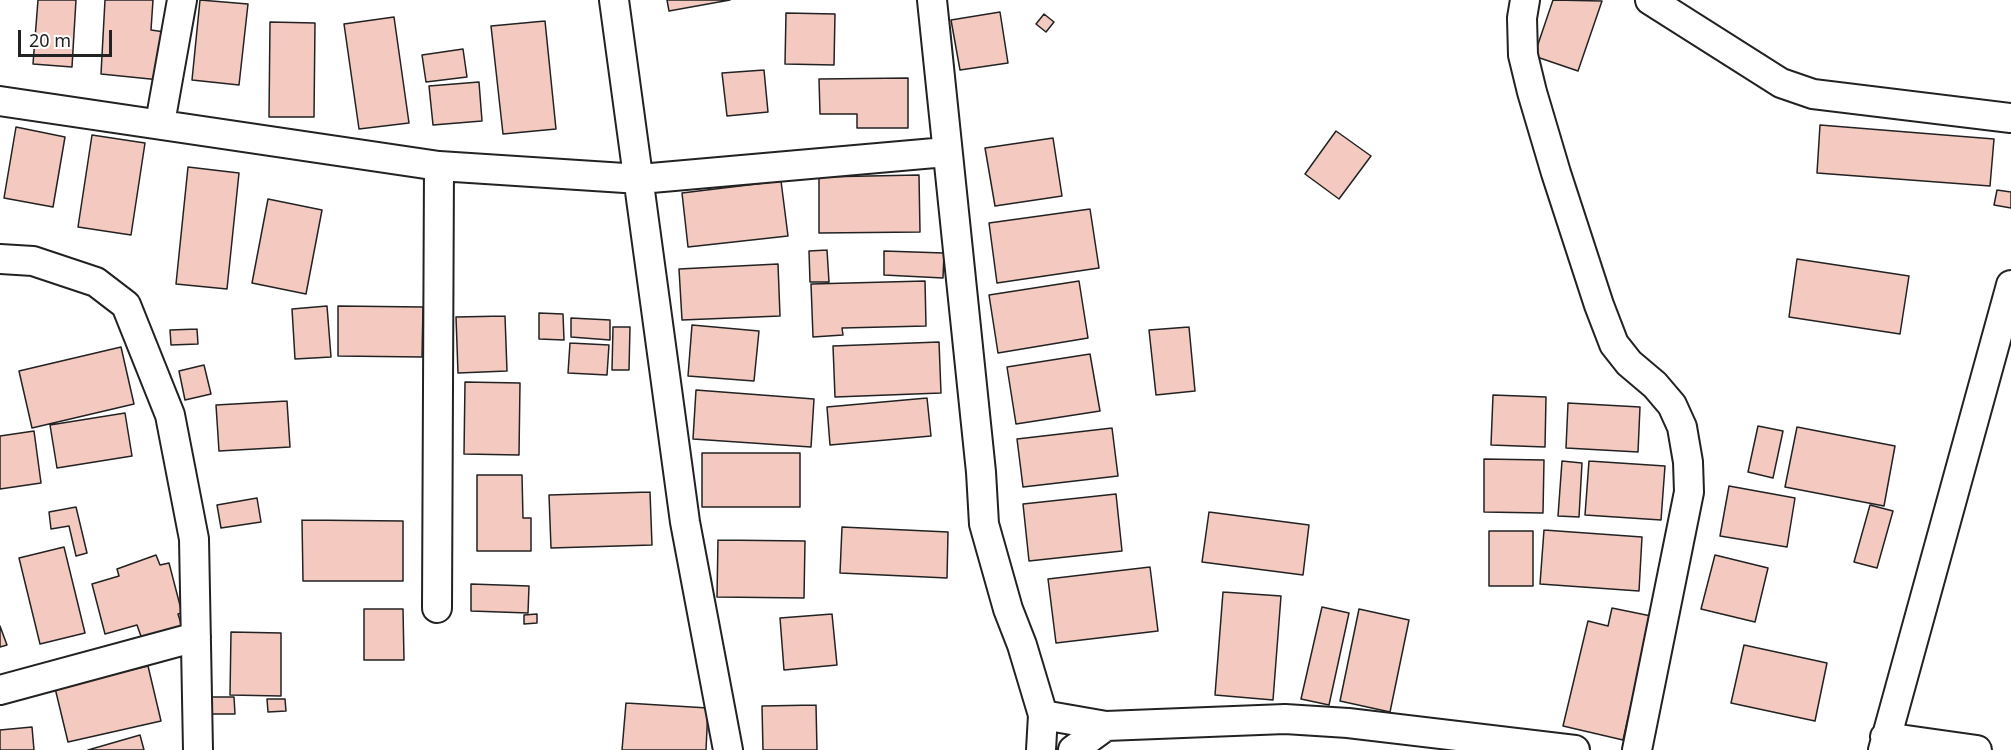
<!DOCTYPE html>
<style>
body{margin:0}
#map{position:relative;width:2011px;height:750px;overflow:hidden;background:#fff;font-family:"Noto Sans",sans-serif}
canvas{display:block}
.scale{position:absolute;left:18px;top:30px;width:94px;height:27px;box-sizing:border-box;border:3px solid #222;border-top:0;padding-left:8px;font-size:18px;line-height:21px;white-space:nowrap;color:#222;-webkit-text-stroke:4px #fff;paint-order:stroke}
</style>
<div id="map">
<canvas width="2011" height="750"></canvas>
<div class="scale">20 m</div>
</div>
<script>
const g = document.querySelector('canvas').getContext('2d');
g.lineJoin = 'round';
function paint(path, color) {
  g.fillStyle = color;
  g.fill(path, 'evenodd');
}
function toPath(rows) {
  const path = new Path2D();
  for (const r of rows) {
    path.moveTo(r[0], r[1]);
    for (let i = 2; i < r.length; i += 2) path.lineTo(r[i], r[i + 1]);
  }
  return path;
}
function strokePath(path, color, width, dash) {
  g.strokeStyle = color;
  g.lineWidth = width;
  g.lineCap = dash ? 'butt' : 'round';
  g.setLineDash(dash || []);
  g.stroke(path);
}
const building = toPath([
 [38,0,76,0,72,67,33,64,38,0],
 [105,0,153,0,151,30,165,32,160,80,101,74,105,0],
 [200,0,248,4,239,85,192,80,200,0],
 [667,0,730,0,669,11,667,0],
 [1553,0,1602,1,1578,71,1534,56,1553,0],
 [1000,12,1008,63,960,70,951,20,1000,12],
 [786,13,835,14,834,65,785,64,786,13],
 [1044,14,1054,22,1046,32,1036,24,1044,14],
 [394,17,409,123,359,129,344,24,394,17],
 [545,21,556,129,503,134,491,26,545,21],
 [270,22,315,23,314,117,269,117,270,22],
 [463,49,467,77,426,82,422,55,463,49],
 [764,70,768,112,727,116,722,73,764,70],
 [908,78,908,128,857,128,857,114,820,114,819,79,908,78],
 [479,82,482,121,433,125,429,86,479,82],
 [1820,125,1994,139,1990,186,1817,173,1820,125],
 [16,127,65,137,53,207,4,198,16,127],
 [1336,131,1371,156,1339,199,1305,174,1336,131],
 [92,135,145,143,131,235,78,227,92,135],
 [1053,138,1062,196,995,206,985,148,1053,138],
 [188,167,239,173,227,289,176,284,188,167],
 [919,175,920,232,819,233,819,177,919,175],
 [781,181,788,236,688,247,682,193,781,181],
 [1997,190,2011,192,2011,208,1994,205,1997,190],
 [268,199,322,210,306,294,252,283,268,199],
 [1090,209,1099,268,997,283,989,223,1090,209],
 [827,250,829,282,810,282,809,251,827,250],
 [884,251,944,253,943,278,884,275,884,251],
 [1797,259,1909,276,1900,334,1789,317,1797,259],
 [778,264,780,316,682,320,679,269,778,264],
 [925,281,926,326,842,328,843,335,813,337,811,284,925,281],
 [1079,281,1088,338,998,353,989,295,1079,281],
 [327,306,331,357,295,359,292,309,327,306],
 [338,306,423,307,422,357,338,356,338,306],
 [539,313,563,314,564,340,539,339,539,313],
 [505,316,507,371,458,373,456,317,505,316],
 [571,318,610,320,610,340,571,337,571,318],
 [692,325,759,331,754,381,688,376,692,325],
 [613,327,630,327,629,370,612,370,613,327],
 [1189,327,1195,391,1156,395,1149,330,1189,327],
 [197,329,198,344,171,345,170,330,197,329],
 [939,342,941,393,835,397,833,346,939,342],
 [570,343,609,345,607,375,568,373,570,343],
 [121,347,134,404,32,428,19,371,121,347],
 [1090,354,1100,411,1016,424,1007,367,1090,354],
 [204,365,211,394,185,400,179,371,204,365],
 [465,382,520,383,519,455,464,454,465,382],
 [696,390,814,399,811,447,693,439,696,390],
 [1493,395,1546,397,1545,447,1491,445,1493,395],
 [927,398,931,436,830,445,827,407,927,398],
 [287,401,290,447,219,451,216,405,287,401],
 [1568,403,1640,407,1638,452,1566,448,1568,403],
 [125,413,132,456,57,468,50,425,125,413],
 [1758,426,1783,431,1773,478,1748,472,1758,426],
 [1797,427,1895,446,1884,506,1785,487,1797,427],
 [1112,428,1118,476,1023,487,1017,439,1112,428],
 [34,431,41,483,0,489,0,436,34,431],
 [702,453,800,453,800,507,702,507,702,453],
 [1484,459,1544,460,1543,513,1484,512,1484,459],
 [1562,461,1582,463,1579,517,1558,516,1562,461],
 [1589,461,1665,466,1661,520,1585,515,1589,461],
 [477,475,522,475,523,518,531,518,531,551,477,551,477,475],
 [1729,486,1795,498,1787,547,1720,536,1729,486],
 [650,492,652,545,551,548,549,495,650,492],
 [1116,494,1122,551,1029,561,1023,504,1116,494],
 [257,498,261,522,221,528,217,505,257,498],
 [1870,505,1893,511,1877,568,1854,562,1870,505],
 [76,507,87,553,76,556,69,526,51,529,49,512,76,507],
 [1209,512,1309,525,1303,575,1202,562,1209,512],
 [302,520,403,521,403,581,303,581,302,520],
 [842,527,948,532,947,578,840,573,842,527],
 [1544,530,1642,537,1639,591,1540,584,1544,530],
 [1489,531,1533,531,1533,586,1489,586,1489,531],
 [718,540,805,541,804,598,717,597,718,540],
 [64,547,85,633,40,644,19,558,64,547],
 [156,555,160,565,169,563,182,613,178,614,182,627,143,642,137,625,105,634,92,584,119,576,117,569,156,555],
 [1715,555,1768,568,1755,622,1701,609,1715,555],
 [1150,567,1158,631,1056,643,1048,579,1150,567],
 [471,584,529,586,528,613,471,611,471,584],
 [1223,592,1281,596,1273,700,1215,695,1223,592],
 [1322,607,1349,613,1329,705,1301,699,1322,607],
 [1612,608,1651,616,1623,740,1563,726,1588,621,1608,626,1612,608],
 [364,609,403,609,404,660,364,660,364,609],
 [1359,609,1409,620,1390,712,1340,701,1359,609],
 [537,614,537,623,524,624,524,615,537,614],
 [832,614,837,665,784,670,780,618,832,614],
 [0,626,7,645,0,647,0,626],
 [231,632,281,633,281,696,230,695,231,632],
 [1744,645,1827,663,1815,721,1731,703,1744,645],
 [148,666,161,721,68,742,55,688,148,666],
 [207,697,234,697,235,714,208,714,207,697],
 [267,699,285,699,286,711,268,712,267,699],
 [626,703,708,708,706,750,622,750,626,703],
 [816,705,817,750,763,750,762,706,816,705],
 [32,727,34,750,0,750,0,730,32,727],
 [140,735,144,750,88,750,140,735]
]);
const street = toPath([
 [614,0,685,522,728,750],
 [932,0,981,472,984,524,1008,609,1022,645,1043,715,1041,750],
 [1525,0,1522,18,1523,55,1532,92,1556,173,1599,305,1614,344,1629,363,1655,385,1672,405,1682,427,1688,462,1689,492,1637,750],
 [1650,0,1781,83,1813,94,2011,118],
 [0,101,439,166,640,179,946,152],
 [160,123,182,0],
 [0,259,33,261,96,282,126,305,170,415,194,539,198,750],
 [437,608,439,166],
 [0,690,196,637],
 [1043,715,1106,726,1285,719,1348,723,1575,750],
 [1885,737,1977,750],
 [1073,750,1106,726],
 [1883,750,2011,285]
]);
paint(building, '#f3c9c0');
strokePath(building, '#222', 1.5);
strokePath(street, '#222', 32);
strokePath(street, '#fff', 28);
</script>
